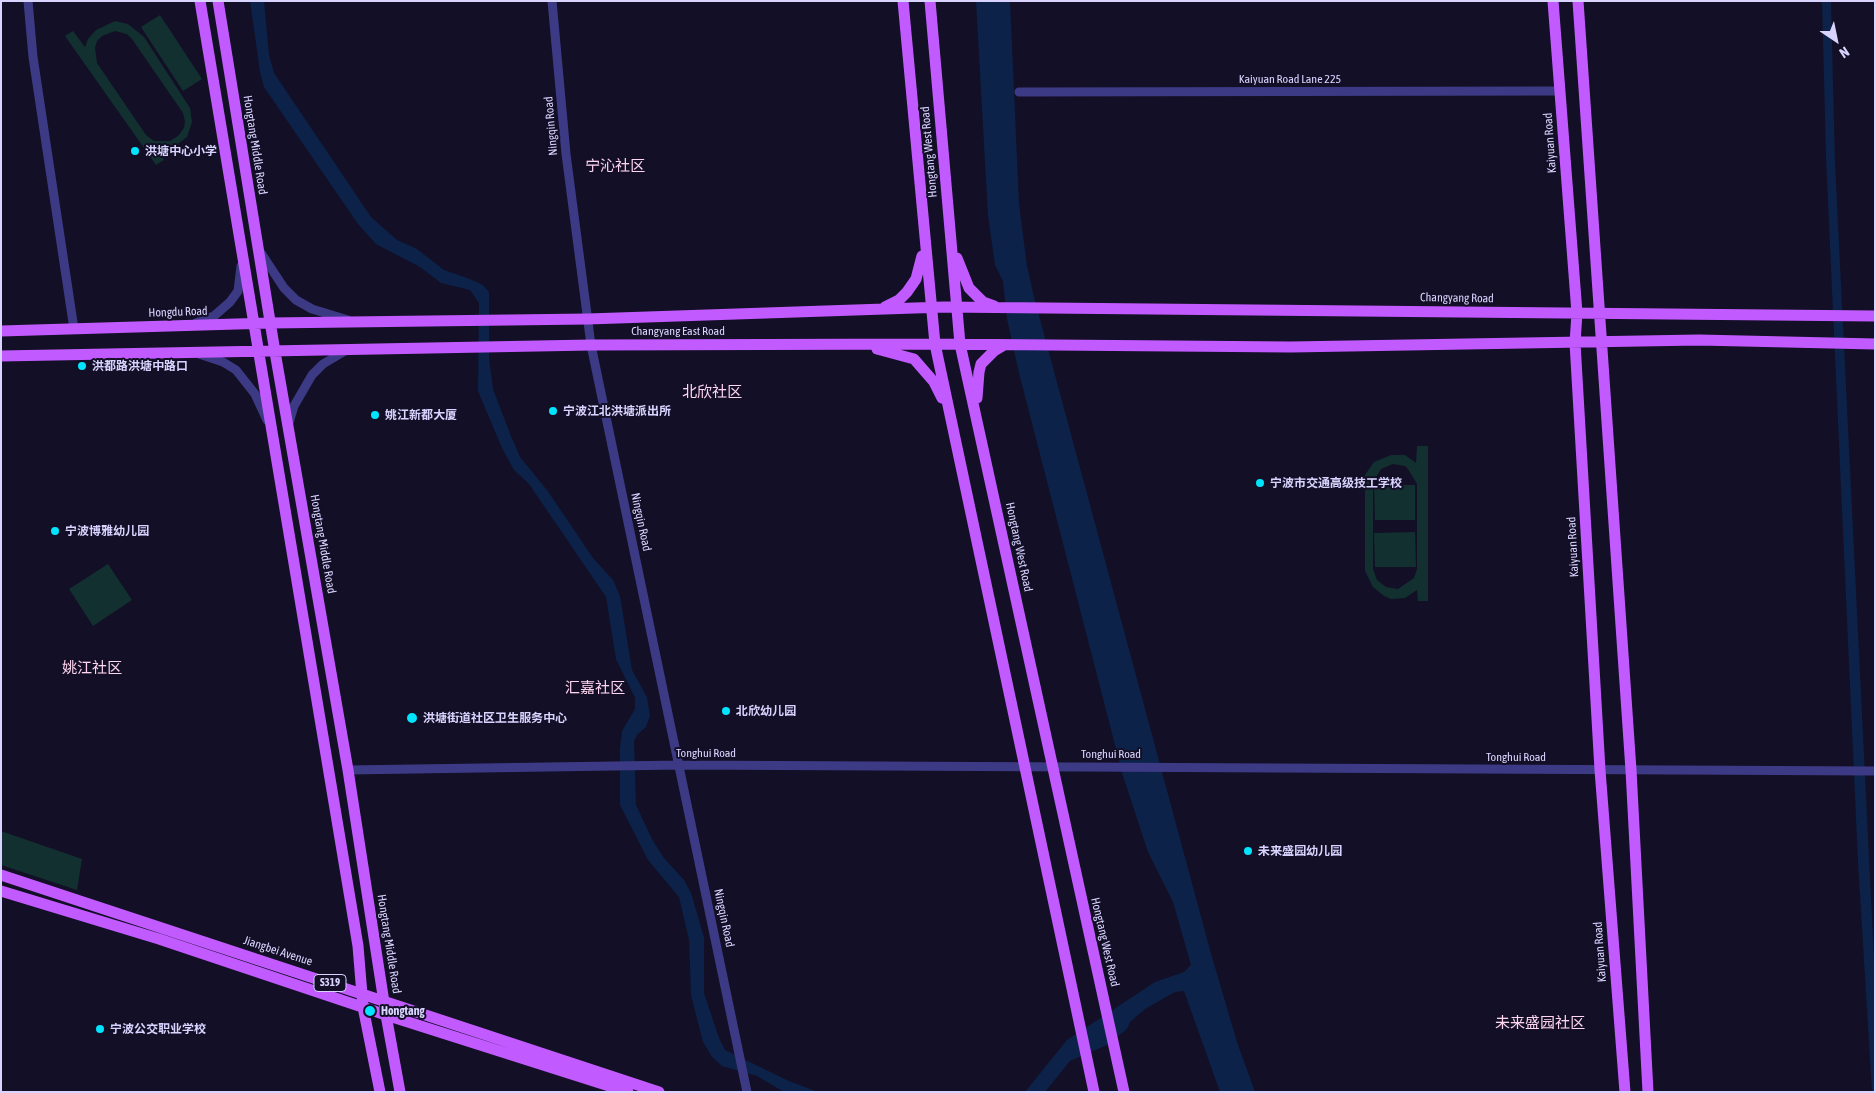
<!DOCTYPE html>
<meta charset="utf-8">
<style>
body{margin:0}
#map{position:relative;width:1876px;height:1093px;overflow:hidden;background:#130f26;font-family:"Asap Condensed",sans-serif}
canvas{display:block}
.frame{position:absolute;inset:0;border:2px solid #d9d4ff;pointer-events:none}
.north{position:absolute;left:1811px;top:15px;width:50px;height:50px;-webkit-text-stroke:4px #130f26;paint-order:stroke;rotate:146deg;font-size:14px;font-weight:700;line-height:20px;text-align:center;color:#d9d4ff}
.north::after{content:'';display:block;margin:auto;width:18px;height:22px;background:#d9d4ff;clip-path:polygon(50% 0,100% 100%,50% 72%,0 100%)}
</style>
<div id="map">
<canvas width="1876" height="1093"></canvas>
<div class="frame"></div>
<div class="north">N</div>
</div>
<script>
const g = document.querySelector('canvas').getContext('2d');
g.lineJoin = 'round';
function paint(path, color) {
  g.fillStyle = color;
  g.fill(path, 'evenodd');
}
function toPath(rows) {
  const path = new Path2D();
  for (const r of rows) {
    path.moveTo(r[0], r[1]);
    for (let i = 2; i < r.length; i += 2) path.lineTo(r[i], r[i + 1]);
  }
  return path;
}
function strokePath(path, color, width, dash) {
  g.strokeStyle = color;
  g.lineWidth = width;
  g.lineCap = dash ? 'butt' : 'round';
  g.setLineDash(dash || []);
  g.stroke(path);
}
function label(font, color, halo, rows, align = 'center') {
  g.font = font + ' "Asap Condensed","Noto Sans SC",sans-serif';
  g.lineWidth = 4;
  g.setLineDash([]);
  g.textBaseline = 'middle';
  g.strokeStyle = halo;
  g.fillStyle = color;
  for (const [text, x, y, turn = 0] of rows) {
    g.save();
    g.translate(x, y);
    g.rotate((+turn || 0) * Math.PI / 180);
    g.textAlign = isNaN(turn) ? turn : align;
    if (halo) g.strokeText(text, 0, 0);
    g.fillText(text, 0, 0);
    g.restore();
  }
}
const green = toPath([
 [160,15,202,79,183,91,141,27],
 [115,21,128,24,144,37,190,108,192,122,187,137,170,150,157,151,164,160,156,165,65,36,73,31,85,47,88,39,96,30],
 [115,31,127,34,132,39,183,113,185,121,184,128,178,136,170,141,154,141,146,135,97,63,95,48,97,41,102,36],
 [1417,446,1428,446,1428,601,1418,601,1417,590,1405,598,1391,599,1384,596,1373,587,1365,571,1365,475,1374,462,1391,455,1405,455,1416,463],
 [1393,464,1405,466,1408,469,1417,484,1417,569,1414,578,1398,589,1386,587,1377,580,1373,569,1373,482,1381,469],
 [1374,485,1415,485,1415,520,1375,520],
 [1415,532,1416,567,1375,567,1374,533],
 [108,564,132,600,93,626,69,589],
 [1,831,82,859,77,890,1,865]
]);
const water = toPath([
 [250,1,264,1,269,55,274,73,371,217,397,240,417,249,444,270,470,279,483,285,489,292,489,358,493,389,511,436,520,457,547,490,593,558,613,580,620,596,632,670,647,697,650,716,646,727,637,735,634,741,636,805,653,841,664,858,684,880,691,893,704,937,704,993,719,1038,725,1050,789,1081,818,1092,784,1092,757,1076,722,1066,712,1057,703,1042,691,995,689,940,679,897,648,860,620,805,620,748,622,731,635,709,635,698,616,659,606,597,529,484,514,470,502,448,478,391,479,303,470,290,441,283,420,267,376,244,358,224,264,87,260,72],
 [976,1,1010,1,1019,204,1027,266,1034,297,1210,950,1237,1042,1255,1092,1220,1092,1184,991,1175,992,1145,1009,1130,1022,1127,1029,1107,1045,1070,1061,1045,1092,1025,1092,1067,1040,1155,982,1184,972,1191,965,1173,902,1148,852,1123,776,1019,373,1007,319,1003,281,995,265,988,216],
 [1822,1,1831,1,1835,162,1875,980,1875,1092,1872,1092,1858,862,1826,158]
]);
const minor = toPath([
 [28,1,33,57,74,329],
 [552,1,566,154,591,345,747,1092],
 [1019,92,1560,91],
 [261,253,284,288,296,300,312,309,348,320],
 [196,323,214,316,230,302,238,291,241,266],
 [199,354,223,362,236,370,255,394,267,420],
 [288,426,294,406,312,375,323,364,345,351],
 [348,770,680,765,1875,771]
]);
const major = toPath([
 [200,1,358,946,363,1007,380,1092],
 [218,1,275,352,348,770,386,1015,400,1092],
 [903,1,935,344,1094,1092],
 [930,1,960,344,1124,1092],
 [1553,1,1577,313,1575,343,1600,770,1625,1092],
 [1578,1,1631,770,1648,1092],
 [957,258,969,288,983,302,994,306],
 [885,307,899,300,907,292,916,279,922,256],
 [1,331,270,323,588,319,944,307,1875,316],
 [877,349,914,359,934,382,942,398],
 [1,356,591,345,935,344,1291,347,1699,340,1875,344],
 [977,398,979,372,981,364,994,351,1004,345],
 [1,875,659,1092],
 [1,891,159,939,386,1015,628,1092]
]);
const markers = [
 [135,151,5,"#00e5ff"],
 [82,366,5,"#00e5ff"],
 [553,411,5,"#00e5ff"],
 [375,415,5,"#00e5ff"],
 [1260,483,5,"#00e5ff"],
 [55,531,5,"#00e5ff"],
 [726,711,5,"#00e5ff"],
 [412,718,6,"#00e5ff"],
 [1248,851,5,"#00e5ff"],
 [370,1011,6,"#00e5ff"],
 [100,1029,5,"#00e5ff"]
];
const shields = [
 [330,983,32]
];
const shieldNames = [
 ["S319",330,983]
];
const streetNames = [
 ["Kaiyuan Road Lane 225",1290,79],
 ["Ningqin Road",551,126,-95],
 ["Kaiyuan Road",1550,143,-94],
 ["Hongtang Middle Road",255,145,81],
 ["Hongtang West Road",929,152,-95],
 ["Changyang Road",1457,298,1],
 ["Hongdu Road",178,312,-2],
 ["Changyang East Road",678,331],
 ["Ningqin Road",641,522,78],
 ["Hongtang Middle Road",323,544,80],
 ["Hongtang West Road",1019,547,78],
 ["Kaiyuan Road",1573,547,-93],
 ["Tonghui Road",706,753],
 ["Tonghui Road",1111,754],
 ["Tonghui Road",1516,757],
 ["Ningqin Road",724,918,78],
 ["Hongtang West Road",1105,942,77],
 ["Hongtang Middle Road",389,944,81],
 ["Jiangbei Avenue",278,951,18],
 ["Kaiyuan Road",1600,952,-94]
];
const poiNames = [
 ["洪塘中心小学",145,151],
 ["洪都路洪塘中路口",92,366],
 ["宁波江北洪塘派出所",563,411],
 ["姚江新都大厦",385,415],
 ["宁波市交通高级技工学校",1270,483],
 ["宁波博雅幼儿园",65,531],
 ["北欣幼儿园",736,711],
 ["洪塘街道社区卫生服务中心",423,718],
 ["未来盛园幼儿园",1258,851],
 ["Hongtang",381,1011],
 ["宁波公交职业学校",110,1029]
];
const quarterNames = [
 ["宁沁社区",615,166],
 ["北欣社区",712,392],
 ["姚江社区",92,668],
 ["汇嘉社区",595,688],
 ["未来盛园社区",1540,1023]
];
paint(green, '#12302f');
paint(water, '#0c2248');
strokePath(minor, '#3d3a85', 9);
strokePath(major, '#c25bff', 11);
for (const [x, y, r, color] of markers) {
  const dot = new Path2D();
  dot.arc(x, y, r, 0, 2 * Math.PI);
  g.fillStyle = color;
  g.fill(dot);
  strokePath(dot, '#130f26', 2);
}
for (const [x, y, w] of shields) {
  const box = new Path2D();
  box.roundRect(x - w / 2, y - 8.5, w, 17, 4);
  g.fillStyle = '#130f26';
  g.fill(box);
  strokePath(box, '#d9d4ff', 1);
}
label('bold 11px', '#d9d4ff', null, shieldNames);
label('12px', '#d9d4ff', '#130f26', streetNames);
label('bold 12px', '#d9d4ff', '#130f26', poiNames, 'left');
label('15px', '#ffd6f0', '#130f26', quarterNames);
</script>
